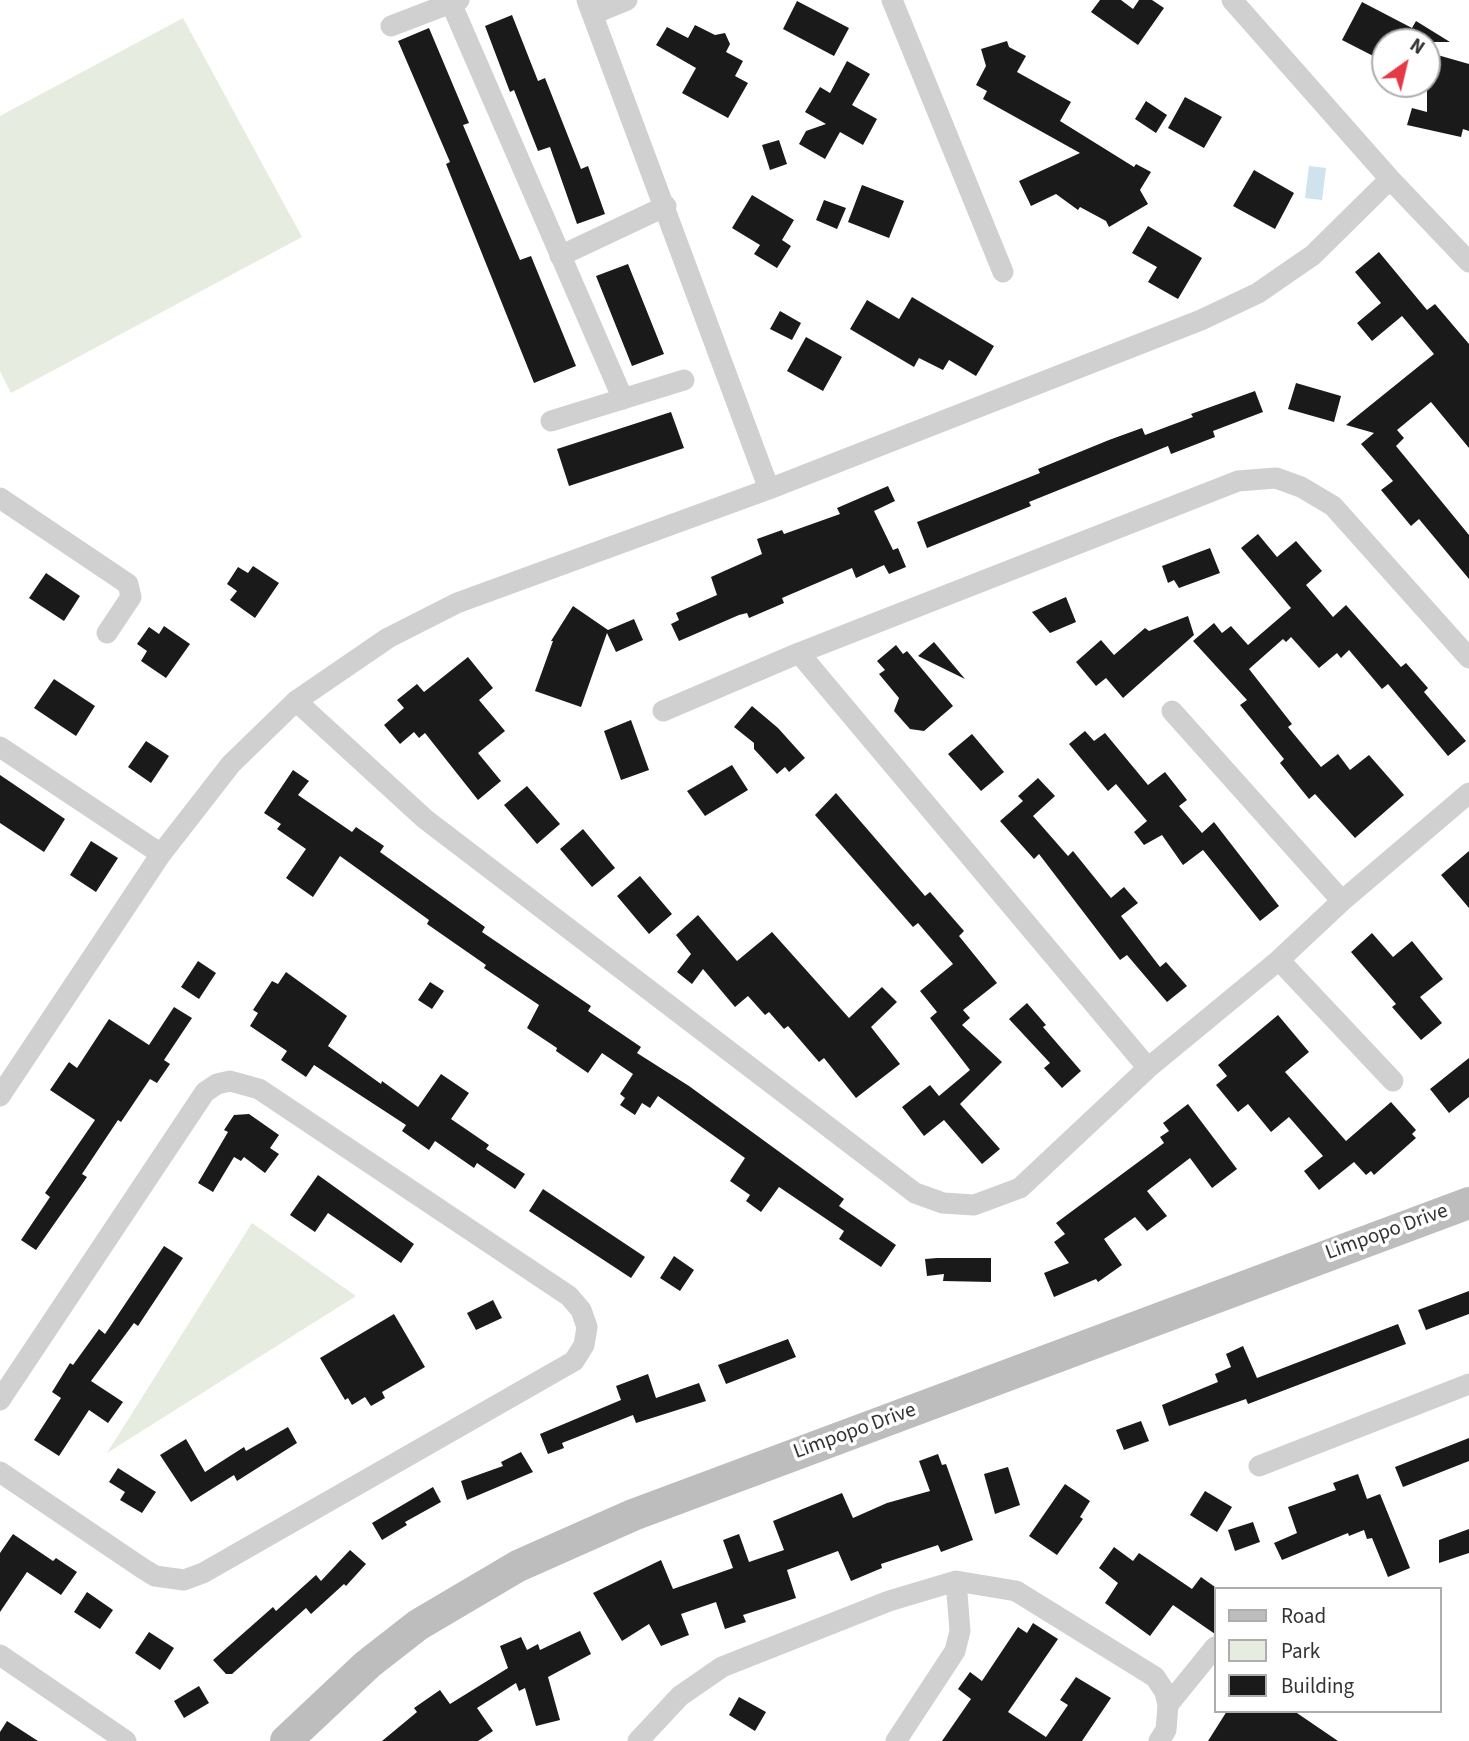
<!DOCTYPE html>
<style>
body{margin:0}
#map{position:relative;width:1469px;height:1741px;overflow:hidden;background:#fff;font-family:"Source Sans 3",sans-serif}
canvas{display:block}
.legend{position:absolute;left:1214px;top:1587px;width:228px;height:126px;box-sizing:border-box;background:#fff;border:2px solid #adadad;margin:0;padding:9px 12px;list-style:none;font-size:21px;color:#333}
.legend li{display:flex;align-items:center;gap:14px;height:35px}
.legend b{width:35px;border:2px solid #adadad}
.north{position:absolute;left:1371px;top:28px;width:70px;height:70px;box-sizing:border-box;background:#fff;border:2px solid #adadad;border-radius:50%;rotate:34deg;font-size:19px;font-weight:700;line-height:28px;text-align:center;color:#333}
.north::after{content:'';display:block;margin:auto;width:24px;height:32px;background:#e63946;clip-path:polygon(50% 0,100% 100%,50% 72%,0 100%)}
</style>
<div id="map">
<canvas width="1469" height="1741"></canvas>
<ul class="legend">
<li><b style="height:9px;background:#bdbdbd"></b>Road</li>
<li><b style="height:19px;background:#e6ecdf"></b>Park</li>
<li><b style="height:19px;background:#1a1a1a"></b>Building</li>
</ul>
<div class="north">N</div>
</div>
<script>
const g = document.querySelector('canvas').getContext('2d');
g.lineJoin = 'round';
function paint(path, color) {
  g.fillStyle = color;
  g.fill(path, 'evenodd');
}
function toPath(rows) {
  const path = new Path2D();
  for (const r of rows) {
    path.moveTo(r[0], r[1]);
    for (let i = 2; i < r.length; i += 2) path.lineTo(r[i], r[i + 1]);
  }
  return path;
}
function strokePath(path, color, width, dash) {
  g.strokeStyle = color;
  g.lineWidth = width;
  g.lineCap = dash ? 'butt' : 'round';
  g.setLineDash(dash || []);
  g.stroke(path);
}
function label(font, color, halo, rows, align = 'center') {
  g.font = font + ' "Source Sans 3",sans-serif';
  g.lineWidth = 7;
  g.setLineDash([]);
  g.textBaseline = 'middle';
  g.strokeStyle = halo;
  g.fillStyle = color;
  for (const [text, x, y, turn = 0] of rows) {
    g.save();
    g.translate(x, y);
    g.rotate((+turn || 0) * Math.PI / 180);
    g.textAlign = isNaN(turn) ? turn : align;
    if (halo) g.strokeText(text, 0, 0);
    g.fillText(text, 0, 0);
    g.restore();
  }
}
const green = toPath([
 [183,18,302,237,11,393,0,371,0,116],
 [252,1223,356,1296,107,1453]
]);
const water = toPath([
 [1309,166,1326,168,1322,200,1305,198]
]);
const building = toPath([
 [1100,0,1121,0,1133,9,1139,0,1152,0,1164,8,1138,45,1091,12],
 [797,1,849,28,834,56,783,29],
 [1362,2,1412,28,1416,21,1450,42,1385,42,1385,62,1342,40],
 [512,15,538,81,545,78,581,169,588,166,605,214,577,224,550,147,538,151,514,90,510,92,485,26],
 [695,25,715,35,725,33,730,44,726,52,743,61,735,76,748,83,728,118,682,93,696,68,656,45,667,27,688,38],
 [429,28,469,123,463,125,520,260,531,256,576,366,534,383,446,164,450,162,398,41],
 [1007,41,1009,47,1026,56,1017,72,1071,102,1060,121,1134,167,1136,164,1151,172,1140,190,1148,204,1109,227,1106,221,1080,207,1078,210,1056,194,1031,206,1019,181,1080,153,983,99,987,91,976,85,986,66,981,49],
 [1427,52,1469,64,1469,131,1463,129,1461,137,1407,125,1412,108,1427,112],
 [847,61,870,74,852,105,877,119,863,145,840,132,825,159,799,144,806,131,826,124,805,112,820,87,830,93],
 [1185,97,1222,117,1204,148,1168,128],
 [1146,101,1167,115,1156,133,1135,119],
 [779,140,787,164,770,170,762,145],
 [1254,170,1294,193,1275,229,1233,206],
 [862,185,904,201,889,238,848,222],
 [752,195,794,220,782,240,791,246,777,268,754,254,760,245,732,228],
 [824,200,846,208,837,229,816,220],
 [1148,226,1202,258,1178,299,1148,282,1157,267,1132,253],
 [1379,252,1427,310,1435,304,1469,344,1469,448,1431,402,1397,430,1404,438,1396,446,1469,535,1469,579,1419,519,1411,526,1381,490,1393,481,1361,444,1374,433,1346,425,1434,354,1402,316,1372,341,1357,323,1381,303,1355,272],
 [628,264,664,354,632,366,596,276],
 [912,297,994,346,976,376,949,360,943,370,919,358,914,367,850,329,867,300,899,319],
 [780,311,801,323,792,340,770,329],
 [806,337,842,357,823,391,787,371],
 [1296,383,1341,396,1334,422,1288,409],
 [1255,391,1263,412,1213,431,1215,437,1171,454,1168,446,1029,502,1031,506,927,548,917,522,1040,473,1038,469,1109,440,1142,428,1145,435,1193,417,1191,414],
 [671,412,684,448,569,486,557,449],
 [888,486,895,501,874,511,893,550,898,548,906,567,889,574,884,565,856,578,852,568,782,598,784,603,749,618,747,613,739,615,679,641,671,624,679,620,676,613,717,595,711,577,762,554,757,539,782,530,784,534,840,514,837,508],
 [1258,534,1277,557,1296,541,1322,571,1306,585,1333,617,1346,605,1401,667,1406,663,1428,688,1424,692,1466,741,1448,756,1388,684,1382,689,1349,650,1341,658,1337,653,1319,668,1291,637,1286,642,1283,639,1249,669,1292,724,1288,727,1321,767,1338,754,1350,770,1369,755,1404,795,1355,838,1315,794,1309,799,1280,763,1284,759,1240,705,1247,700,1193,641,1214,623,1222,633,1231,626,1248,645,1291,608,1241,548],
 [1210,548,1220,573,1179,588,1174,580,1168,583,1162,566],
 [253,566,279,583,255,618,230,600,237,591,227,584,238,567,248,573],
 [46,573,80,596,64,621,29,598],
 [1066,597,1076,622,1050,633,1032,612],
 [573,606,608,630,634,619,643,640,616,652,607,633,581,707,535,691,553,641,551,641],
 [1188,616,1194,635,1123,698,1106,678,1096,686,1076,662,1101,640,1114,655,1145,628,1149,631],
 [164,626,190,644,166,678,141,661,147,651,137,644,149,627,159,634],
 [934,642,965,679,918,656],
 [896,645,903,654,907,651,953,706,924,731,910,729,894,711,899,698,879,674,885,670,877,661],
 [468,657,493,688,479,700,505,731,478,753,501,781,478,800,425,733,419,738,414,732,400,744,384,725,404,708,397,700,417,684,424,692],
 [54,679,95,706,76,736,34,708],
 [752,706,778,728,805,758,789,772,785,767,777,774,754,749,754,743,734,727],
 [631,720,649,770,621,780,604,731],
 [1085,731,1094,741,1105,733,1148,785,1165,772,1187,800,1179,806,1202,833,1214,822,1279,906,1260,921,1203,850,1183,865,1162,835,1144,845,1134,832,1147,821,1116,784,1108,791,1069,744],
 [972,734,1004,772,981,791,948,754],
 [146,741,169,756,151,783,128,767],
 [732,765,748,790,705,816,687,791],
 [293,770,309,781,298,795,352,832,356,827,384,846,380,852,485,927,482,932,591,1006,588,1011,641,1047,637,1053,689,1086,844,1199,839,1206,896,1245,881,1267,839,1239,844,1231,779,1187,761,1212,746,1201,750,1195,730,1181,745,1158,658,1096,650,1108,642,1103,635,1115,620,1105,625,1098,620,1094,633,1074,602,1053,588,1073,556,1051,557,1048,527,1028,539,1005,484,968,486,965,427,924,429,920,340,856,313,897,286,878,306,849,277,829,281,824,264,813],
 [0,775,65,819,44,852,0,823],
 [1038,778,1055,796,1033,816,1068,856,1073,851,1111,898,1124,887,1138,903,1121,916,1160,967,1166,962,1187,986,1167,1002,1127,955,1120,960,1039,854,1034,859,1000,821,1023,801,1018,796],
 [527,786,560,824,537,844,504,805],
 [836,793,925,896,930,892,964,931,959,936,997,983,963,1010,970,1018,962,1025,1002,1062,960,1104,1000,1149,982,1164,944,1120,924,1136,902,1107,930,1085,939,1096,970,1070,930,1018,937,1012,920,991,953,964,918,923,913,927,815,815],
 [583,829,615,868,592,887,560,849],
 [91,841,118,858,96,892,70,875],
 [1469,851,1469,908,1441,875],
 [640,876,672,914,649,934,617,896],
 [698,915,737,961,772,932,849,1018,882,987,897,1002,871,1027,900,1064,856,1098,824,1058,819,1062,788,1026,784,1029,769,1012,765,1015,748,996,735,1007,703,969,692,984,677,972,691,954,676,935],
 [1372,933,1393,957,1412,941,1443,979,1420,997,1442,1023,1421,1040,1392,1007,1396,1004,1351,952],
 [198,961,216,973,199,999,181,987],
 [286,972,347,1016,328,1046,381,1084,382,1081,418,1107,441,1074,469,1093,451,1119,489,1145,486,1149,525,1174,515,1189,477,1163,474,1168,435,1141,429,1150,402,1131,406,1125,314,1065,306,1077,281,1060,287,1051,250,1026,258,1013,253,1010,272,981,278,984],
 [430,982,444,991,432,1009,418,1000],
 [1027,1003,1046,1025,1043,1027,1081,1071,1062,1088,1044,1068,1050,1063,1009,1019],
 [174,1007,192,1018,164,1060,170,1064,157,1083,150,1079,121,1122,118,1120,82,1174,87,1177,36,1250,21,1240,50,1197,45,1193,95,1120,50,1090,69,1062,77,1068,109,1019,149,1045],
 [1278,1015,1309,1052,1285,1072,1346,1141,1391,1102,1416,1130,1412,1134,1416,1138,1374,1175,1371,1171,1366,1175,1354,1162,1319,1190,1304,1171,1323,1156,1289,1117,1271,1132,1248,1104,1238,1112,1216,1085,1227,1076,1218,1065],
 [1469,1058,1469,1097,1449,1113,1430,1089],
 [1188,1104,1237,1169,1212,1188,1190,1158,1147,1191,1167,1216,1147,1231,1135,1217,1104,1239,1122,1265,1098,1282,1096,1279,1054,1297,1044,1273,1069,1263,1054,1242,1065,1234,1056,1223,1164,1143,1160,1137,1169,1131,1163,1123],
 [249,1114,279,1135,270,1148,279,1154,265,1173,244,1157,241,1161,234,1157,213,1192,198,1183,228,1132,224,1130,234,1115],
 [318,1175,414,1244,401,1263,328,1213,315,1232,290,1215],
 [543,1189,645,1257,631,1278,529,1211],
 [164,1246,183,1258,138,1326,134,1323,91,1381,123,1402,108,1423,89,1410,59,1456,34,1440,61,1398,52,1392,70,1363,73,1365,99,1329,105,1334],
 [674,1256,694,1270,680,1291,660,1278],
 [937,1258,991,1258,991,1282,943,1281,944,1274,927,1276,925,1259],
 [1469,1291,1469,1314,1426,1330,1418,1310],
 [493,1300,502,1318,476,1330,467,1313],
 [394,1314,425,1367,382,1392,385,1398,371,1406,365,1397,352,1405,348,1398,345,1400,320,1358],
 [1398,1324,1406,1344,1248,1404,1246,1399,1169,1426,1162,1405,1218,1382,1215,1374,1231,1367,1226,1354,1243,1346,1257,1378],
 [788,1339,796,1357,726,1384,718,1365],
 [648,1374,656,1398,699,1383,706,1401,636,1423,633,1415,562,1443,564,1448,548,1454,540,1434,621,1400,616,1386],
 [1141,1421,1149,1441,1124,1450,1116,1430],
 [288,1427,297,1443,237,1481,234,1475,191,1502,160,1455,186,1439,205,1472,244,1447,246,1451],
 [1469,1438,1469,1461,1403,1487,1395,1467],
 [521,1452,533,1472,467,1500,461,1481,503,1466,501,1462],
 [938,1454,942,1465,946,1464,973,1540,941,1552,938,1545,881,1564,882,1568,851,1581,838,1551,787,1570,796,1598,743,1615,746,1622,725,1629,716,1602,681,1614,689,1635,661,1646,649,1624,622,1641,593,1593,661,1560,673,1589,733,1568,723,1540,739,1534,749,1562,784,1550,773,1521,842,1493,853,1518,887,1503,930,1491,919,1461],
 [1008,1467,1020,1505,995,1514,984,1474],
 [118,1468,156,1492,142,1513,120,1500,125,1492,109,1482],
 [1358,1474,1367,1499,1380,1494,1410,1568,1388,1577,1372,1538,1367,1539,1364,1530,1349,1536,1348,1533,1282,1560,1274,1543,1297,1533,1288,1507,1336,1490,1333,1483],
 [1065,1484,1090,1501,1080,1517,1083,1519,1057,1555,1029,1536],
 [433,1487,441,1502,405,1522,407,1525,382,1540,372,1523],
 [1205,1491,1232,1507,1217,1532,1190,1515],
 [1253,1522,1260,1542,1235,1551,1228,1530],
 [1469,1529,1469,1553,1439,1563,1439,1540],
 [13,1534,53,1561,56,1558,77,1572,61,1595,27,1572,0,1612,0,1553],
 [1114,1547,1133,1561,1139,1553,1192,1589,1201,1577,1215,1587,1215,1634,1173,1605,1150,1636,1105,1603,1118,1583,1099,1568],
 [350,1550,366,1564,346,1586,344,1584,311,1614,306,1608,232,1674,226,1674,213,1660,273,1607,276,1611,316,1575,321,1581],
 [87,1592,113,1610,100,1629,74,1612],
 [1033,1623,1058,1639,1008,1712,1046,1737,1068,1705,1060,1700,1076,1677,1111,1698,1082,1741,942,1741,971,1699,958,1689,970,1672,982,1681,1018,1627,1027,1633],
 [580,1631,591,1654,548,1677,560,1720,536,1726,525,1688,519,1691,516,1683,477,1708,493,1731,478,1741,382,1741,417,1712,414,1708,440,1690,450,1704,508,1668,500,1646,521,1637,527,1650,538,1644,540,1650],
 [149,1632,174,1648,160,1670,135,1653],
 [199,1686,209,1703,184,1718,174,1701],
 [739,1697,766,1712,755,1731,729,1715],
 [1227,1711,1294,1711,1338,1741,1208,1741],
 [7,1721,38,1741,0,1741,0,1732]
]);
const street = toPath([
 [587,0,769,489],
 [892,0,1003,272],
 [1232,0,1390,179,1469,262],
 [451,3,623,399],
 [593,14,627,0],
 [391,26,459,0],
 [560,256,666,206],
 [551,421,684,380],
 [0,498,128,584,131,597,107,633],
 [799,653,1148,1068],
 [296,701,425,819,915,1193,943,1203,974,1205,1020,1188,1148,1068,1279,960,1342,901,1469,793],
 [663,711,799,653,1238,481,1276,478,1301,487,1333,506,1469,658],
 [1172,711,1342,901],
 [0,747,161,854],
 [1279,960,1393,1081],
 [0,1096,161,854,231,764,296,701,388,638,457,603,769,489,1201,320,1258,293,1313,255,1390,179],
 [0,1400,205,1092,217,1084,230,1081,259,1089,569,1296,581,1310,587,1327,584,1345,574,1361,203,1573,184,1580,155,1576,142,1568,0,1472],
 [1259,1466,1469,1384],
 [0,1655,126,1741],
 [1168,1705,1215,1647],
 [638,1741,680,1696,722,1667,889,1601,956,1581,1016,1591,1155,1677,1165,1692,1168,1705,1166,1730,1159,1741],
 [896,1741,955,1651,960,1631,956,1581]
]);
const secondary = toPath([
 [286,1741,368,1664,418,1625,518,1566,633,1515,1469,1203]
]);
const streetNames = [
 ["Limpopo Drive",1387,1233,-20],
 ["Limpopo Drive",855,1432,-20]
];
paint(green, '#e6ecdf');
paint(water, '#cfe2ee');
paint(building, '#1a1a1a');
strokePath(street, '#d0d0d0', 21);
strokePath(secondary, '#bdbdbd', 32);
label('21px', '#333', '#fff', streetNames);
</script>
